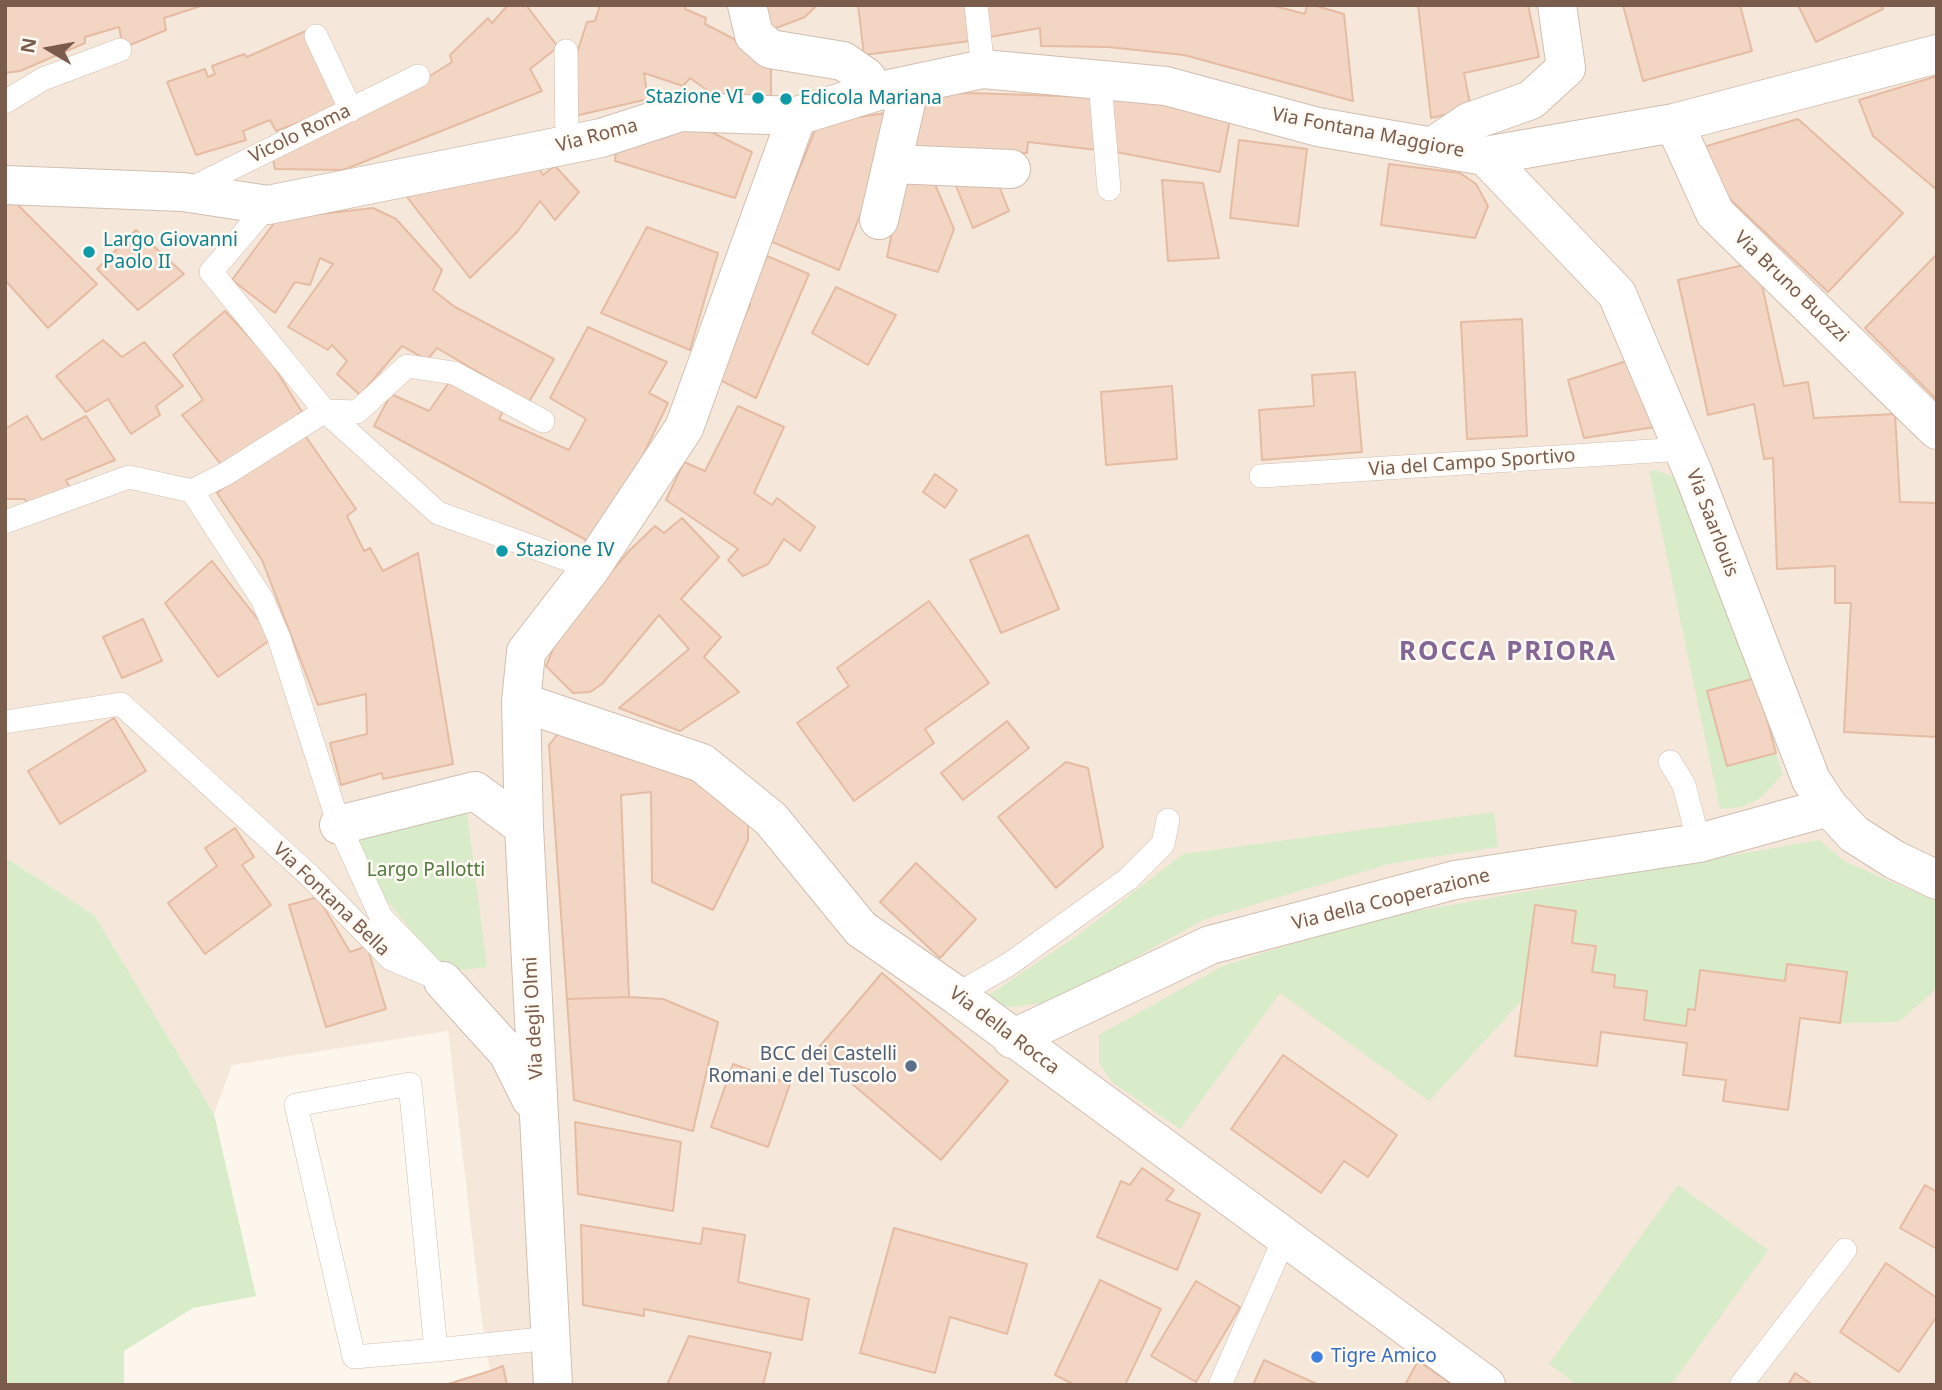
<!DOCTYPE html>
<style>
body{margin:0}
#map{position:relative;width:1942px;height:1390px;overflow:hidden;background:#fdf6ec;font-family:"Noto Sans",sans-serif}
canvas{display:block}
.frame{position:absolute;inset:0;border:7px solid #7a5c4d;pointer-events:none}
.north{position:absolute;left:14px;top:14px;width:70px;height:70px;-webkit-text-stroke:5px #fffaf3;paint-order:stroke;rotate:280deg;font-size:19px;font-weight:700;line-height:28px;text-align:center;color:#7a5c4d}
.north::after{content:'';display:block;margin:auto;width:24px;height:32px;background:#7a5c4d;clip-path:polygon(50% 0,100% 100%,50% 72%,0 100%)}
</style>
<div id="map">
<canvas width="1942" height="1390"></canvas>
<div class="frame"></div>
<div class="north">N</div>
</div>
<script>
const g = document.querySelector('canvas').getContext('2d');
g.lineJoin = 'round';
function paint(path, color) {
  g.fillStyle = color;
  g.fill(path, 'evenodd');
}
function toPath(rows) {
  const path = new Path2D();
  for (const r of rows) {
    path.moveTo(r[0], r[1]);
    for (let i = 2; i < r.length; i += 2) path.lineTo(r[i], r[i + 1]);
  }
  return path;
}
function strokePath(path, color, width, dash) {
  g.strokeStyle = color;
  g.lineWidth = width;
  g.lineCap = dash ? 'butt' : 'round';
  g.setLineDash(dash || []);
  g.stroke(path);
}
function label(font, color, halo, rows, align = 'center') {
  g.font = font + ' "Noto Sans",sans-serif';
  g.lineWidth = 5;
  g.setLineDash([]);
  g.textBaseline = 'middle';
  g.strokeStyle = halo;
  g.fillStyle = color;
  for (const [text, x, y, turn = 0] of rows) {
    g.save();
    g.translate(x, y);
    g.rotate((+turn || 0) * Math.PI / 180);
    g.textAlign = isNaN(turn) ? turn : align;
    if (halo) g.strokeText(text, 0, 0);
    g.fillText(text, 0, 0);
    g.restore();
  }
}
const residential = toPath([
 [5,5,1937,5,1937,1385,507,1385,503,1367,490,1371,483,1329,448,1031,232,1065,214,1114,95,916,5,857]
]);
const green = toPath([
 [1656,470,1677,478,1756,678,1707,691,1727,766,1776,753,1783,774,1759,799,1741,807,1720,809,1649,471],
 [1494,812,1498,847,1389,864,1203,920,1066,996,1043,1003,1010,1007,997,1004,988,996,1078,935,1183,854],
 [467,813,487,967,445,972,382,894,358,836],
 [1819,840,1844,861,1937,902,1937,988,1899,1022,1840,1023,1847,972,1787,964,1785,981,1700,970,1695,1010,1688,1010,1686,1026,1644,1020,1647,991,1614,987,1615,975,1592,972,1596,946,1572,943,1576,911,1535,906,1523,999,1429,1101,1280,993,1180,1129,1112,1082,1099,1063,1099,1035,1223,966,1366,920],
 [5,857,95,916,214,1114,256,1296,193,1308,124,1351,124,1385,5,1385],
 [1678,1185,1768,1250,1671,1385,1577,1385,1549,1364]
]);
const building = toPath([
 [5,5,204,5,164,18,166,30,123,48,119,27,85,37,85,43,20,71,5,73,5,5],
 [508,5,526,5,558,47,530,69,542,91,343,170,275,169,272,155,417,84,452,62,450,55,488,18,492,23,508,5],
 [600,5,686,5,685,9,706,18,705,24,771,58,771,97,721,100,690,78,683,86,644,73,648,99,575,116,574,62,587,22,595,21,600,5],
 [762,5,817,5,805,17,768,31,762,5],
 [858,5,965,5,970,41,864,55,858,5],
 [986,5,1271,5,1305,14,1307,5,1313,5,1344,14,1353,101,1184,55,1108,47,1041,46,1040,28,990,37,986,5],
 [1418,5,1528,5,1539,57,1464,73,1471,109,1431,118,1418,5],
 [1623,5,1740,5,1752,51,1643,81,1623,5],
 [1798,5,1881,5,1883,9,1816,42,1798,5],
 [308,30,345,105,276,131,270,120,243,131,246,140,196,155,167,82,205,69,208,77,215,74,212,66,244,54,247,57,308,30],
 [1937,76,1937,190,1873,136,1859,100,1937,76],
 [1110,91,1230,119,1220,172,1111,151,1110,91],
 [969,93,1092,97,1097,150,1028,142,1027,153,910,152,911,96,969,93],
 [900,111,839,270,770,241,818,123,900,111],
 [1798,119,1903,213,1828,292,1714,184,1700,148,1798,119],
 [678,129,711,132,752,152,735,198,615,161,616,149,678,129],
 [1239,140,1307,149,1298,226,1230,218,1239,140],
 [536,163,543,175,555,166,579,192,555,220,540,201,517,232,470,278,403,192,536,163],
 [1389,164,1460,173,1476,184,1488,206,1475,238,1381,225,1389,164],
 [994,173,1009,211,973,228,954,181,994,173],
 [931,175,954,229,938,272,887,257,896,213,896,177,931,175],
 [1162,180,1203,183,1219,258,1168,261,1162,180],
 [8,195,97,284,48,328,5,280,5,197,8,195],
 [373,208,396,219,442,270,433,290,455,307,554,359,529,402,437,348,427,360,402,346,360,395,337,374,347,361,332,345,328,350,288,327,333,264,320,258,310,285,295,282,275,313,232,280,277,219,373,208],
 [647,227,718,253,690,350,601,313,647,227],
 [136,230,184,274,138,310,97,269,136,230],
 [1937,254,1937,400,1865,328,1937,254],
 [767,256,809,274,756,398,716,378,750,305,749,296,767,256],
 [1757,262,1784,386,1808,382,1814,418,1895,414,1900,502,1937,503,1937,737,1844,732,1851,603,1835,603,1835,566,1777,569,1773,458,1764,459,1754,404,1708,415,1678,280,1757,262],
 [836,287,896,315,868,365,812,333,836,287],
 [225,311,268,357,302,412,223,467,182,415,203,400,173,355,225,311],
 [1522,319,1527,436,1467,439,1461,322,1522,319],
 [588,327,667,362,649,393,668,403,636,470,590,542,374,426,391,394,429,411,450,381,504,410,499,419,569,450,586,419,550,398,588,327],
 [103,340,122,357,144,342,183,386,156,406,160,415,131,434,108,399,86,412,56,376,103,340],
 [1630,360,1668,425,1584,438,1568,380,1630,360],
 [1355,372,1362,452,1262,460,1259,410,1314,406,1312,375,1355,372],
 [1172,386,1177,459,1106,465,1101,392,1172,386],
 [738,406,784,427,754,493,772,505,777,498,815,527,800,551,784,539,768,564,743,576,728,560,738,549,666,500,684,462,705,471,738,406],
 [27,416,42,440,86,416,115,460,66,480,70,488,28,505,25,499,5,499,5,429,27,416],
 [302,431,356,509,347,516,364,551,370,548,383,571,418,553,453,764,383,779,382,773,341,785,330,743,367,734,366,694,318,705,262,560,217,493,259,458,302,431],
 [935,474,957,490,945,508,923,492,935,474],
 [682,518,719,557,681,599,721,637,704,657,739,692,680,731,619,708,689,649,659,615,602,684,590,692,573,693,546,666,561,630,630,550,655,526,664,533,682,518],
 [1028,535,1059,609,1001,633,970,560,1028,535],
 [212,561,260,622,270,640,218,677,165,603,212,561],
 [929,601,989,683,925,729,934,743,854,801,797,723,849,686,837,668,929,601],
 [143,619,162,661,122,678,103,637,143,619],
 [1756,678,1776,753,1727,766,1707,691,1756,678],
 [114,718,146,771,60,824,28,771,114,718],
 [1007,721,1029,748,963,800,941,773,1007,721],
 [561,730,678,770,748,818,748,840,713,910,652,882,651,792,621,795,629,997,567,999,549,745,561,730],
 [1066,762,1088,768,1103,847,1056,888,998,817,1066,762],
 [235,828,254,857,242,865,271,905,205,954,168,903,217,866,205,848,235,828],
 [916,863,976,919,940,958,880,902,916,863],
 [318,897,350,952,367,946,386,1009,326,1027,289,905,318,897],
 [1535,905,1576,911,1572,943,1596,946,1592,972,1615,975,1614,987,1647,991,1644,1020,1686,1026,1688,1009,1695,1010,1700,970,1785,981,1787,964,1847,972,1840,1023,1800,1018,1788,1110,1723,1101,1726,1080,1683,1075,1687,1043,1601,1032,1597,1066,1515,1056,1535,905],
 [882,973,1008,1081,941,1160,815,1052,882,973],
 [629,997,663,999,718,1022,693,1131,574,1100,567,999,629,997],
 [1283,1055,1397,1135,1368,1177,1344,1161,1321,1193,1231,1129,1283,1055],
 [733,1064,790,1084,768,1147,711,1127,733,1064],
 [575,1122,681,1142,673,1211,578,1194,575,1122],
 [1142,1168,1174,1190,1166,1200,1200,1214,1177,1270,1097,1237,1121,1181,1130,1185,1142,1168],
 [1925,1185,1937,1192,1937,1249,1900,1228,1925,1185],
 [581,1225,701,1244,703,1228,745,1235,738,1282,809,1299,802,1340,644,1309,644,1316,583,1305,581,1225],
 [894,1228,1027,1264,1007,1334,950,1317,935,1373,860,1353,894,1228],
 [1886,1263,1937,1298,1937,1316,1899,1372,1840,1332,1886,1263],
 [1100,1280,1161,1309,1125,1385,1075,1385,1055,1375,1100,1280],
 [1196,1281,1240,1307,1196,1382,1151,1356,1196,1281],
 [689,1336,771,1353,763,1385,667,1385,689,1336],
 [1264,1360,1319,1385,1253,1385,1264,1360],
 [1418,1361,1450,1383,1449,1385,1405,1385,1418,1361],
 [503,1366,507,1385,445,1385,490,1371,503,1366],
 [1795,1373,1813,1385,1788,1385,1795,1373]
]);
const lane = toPath([
 [976,5,983,69],
 [316,36,351,110],
 [566,51,567,145],
 [1100,82,1109,189],
 [5,102,43,79,120,50],
 [186,191,418,76],
 [268,205,211,272,325,411,438,513,591,568],
 [1261,476,1683,449],
 [192,491,227,473,325,411,357,412,407,366,454,373,543,421],
 [5,522,129,477,192,491],
 [5,722,121,704,310,876,391,959,443,981,381,917,339,825,279,638,262,599,192,491],
 [1670,762,1684,785,1699,843],
 [956,995,1008,965,1128,879,1163,844,1168,820],
 [436,1350,410,1084,296,1105,354,1357,436,1350,551,1338],
 [1220,1385,1285,1237],
 [1741,1385,1845,1250]
]);
const street = toPath([
 [747,5,754,35,770,49,843,61,866,77,875,92],
 [1674,123,1715,213,1937,430],
 [1432,147,1469,122,1531,100,1566,68,1557,5],
 [1485,156,1617,294,1694,475,1811,780,1829,807,1854,834,1895,860,1937,880],
 [892,164,1011,169],
 [5,185,183,192,268,205,601,138,681,112,797,116,875,92,983,69,1166,86,1318,127,1485,156,1674,123,1937,54],
 [879,220,910,85],
 [521,702,702,763,771,819,861,929,956,995,1486,1385],
 [339,825,475,791,524,827],
 [443,981,508,1053,531,1099],
 [1012,1039,1210,945,1455,880,1699,843,1829,807],
 [553,1385,524,827,521,702,526,652,591,568,684,428,797,116]
]);
const markers = [
 [758,98,7,"#0f9aa8"],
 [786,99,7,"#0f9aa8"],
 [89,252,7,"#0f9aa8"],
 [502,551,7,"#0f9aa8"],
 [911,1066,7,"#5c6f8a"],
 [1317,1357,7,"#3f7fe0"]
];
const cultureNames = [
 ["Stazione VI",744,98,"right"],
 ["Edicola Mariana",800,99],
 ["Largo Giovanni",103,241],
 ["Paolo II",103,263],
 ["Stazione IV",516,551]
];
const streetNames = [
 ["Via Fontana Maggiore",1368,133,11],
 ["Vicolo Roma",300,134,-26],
 ["Via Roma",597,136,-15],
 ["Via Bruno Buozzi",1791,287,44],
 ["Via del Campo Sportivo",1472,463,-4],
 ["Via Saarlouis",1712,523,69],
 ["Via Fontana Bella",331,900,44],
 ["Via della Cooperazione",1391,900,-14],
 ["Via degli Olmi",534,1018,-93],
 ["Via della Rocca",1004,1031,37]
];
const parkNames = [
 ["Largo Pallotti",426,871]
];
const serviceNames = [
 ["BCC dei Castelli",897,1055],
 ["Romani e del Tuscolo",897,1077]
];
const shopNames = [
 ["Tigre Amico",1331,1357]
];
const districtNames = [
 ["ROCCA PRIORA",1508,653]
];
paint(residential, '#f5e8da');
paint(green, '#d8ecc9');
paint(building, '#f3d5c3');
strokePath(building, '#e6bba3', 2);
strokePath(lane, '#d1beb0', 24);
strokePath(street, '#d1beb0', 40);
strokePath(lane, '#fff', 23);
strokePath(street, '#fff', 38);
for (const [x, y, r, color] of markers) {
  const dot = new Path2D();
  dot.arc(x, y, r, 0, 2 * Math.PI);
  g.fillStyle = color;
  g.fill(dot);
  strokePath(dot, '#fffaf3', 2.5);
}
label('19px', '#0d838f', '#fffaf3', cultureNames, 'left');
label('19px', '#7a5c4d', '#fffaf3', streetNames);
label('19px', '#537a41', '#fffaf3', parkNames);
label('19px', '#4e5e75', '#fffaf3', serviceNames, 'right');
label('19px', '#366cbe', '#fffaf3', shopNames, 'left');
g.letterSpacing = '2px';
label('bold 26px', '#846695', '#fffaf3', districtNames);
g.letterSpacing = '0px';
</script>
